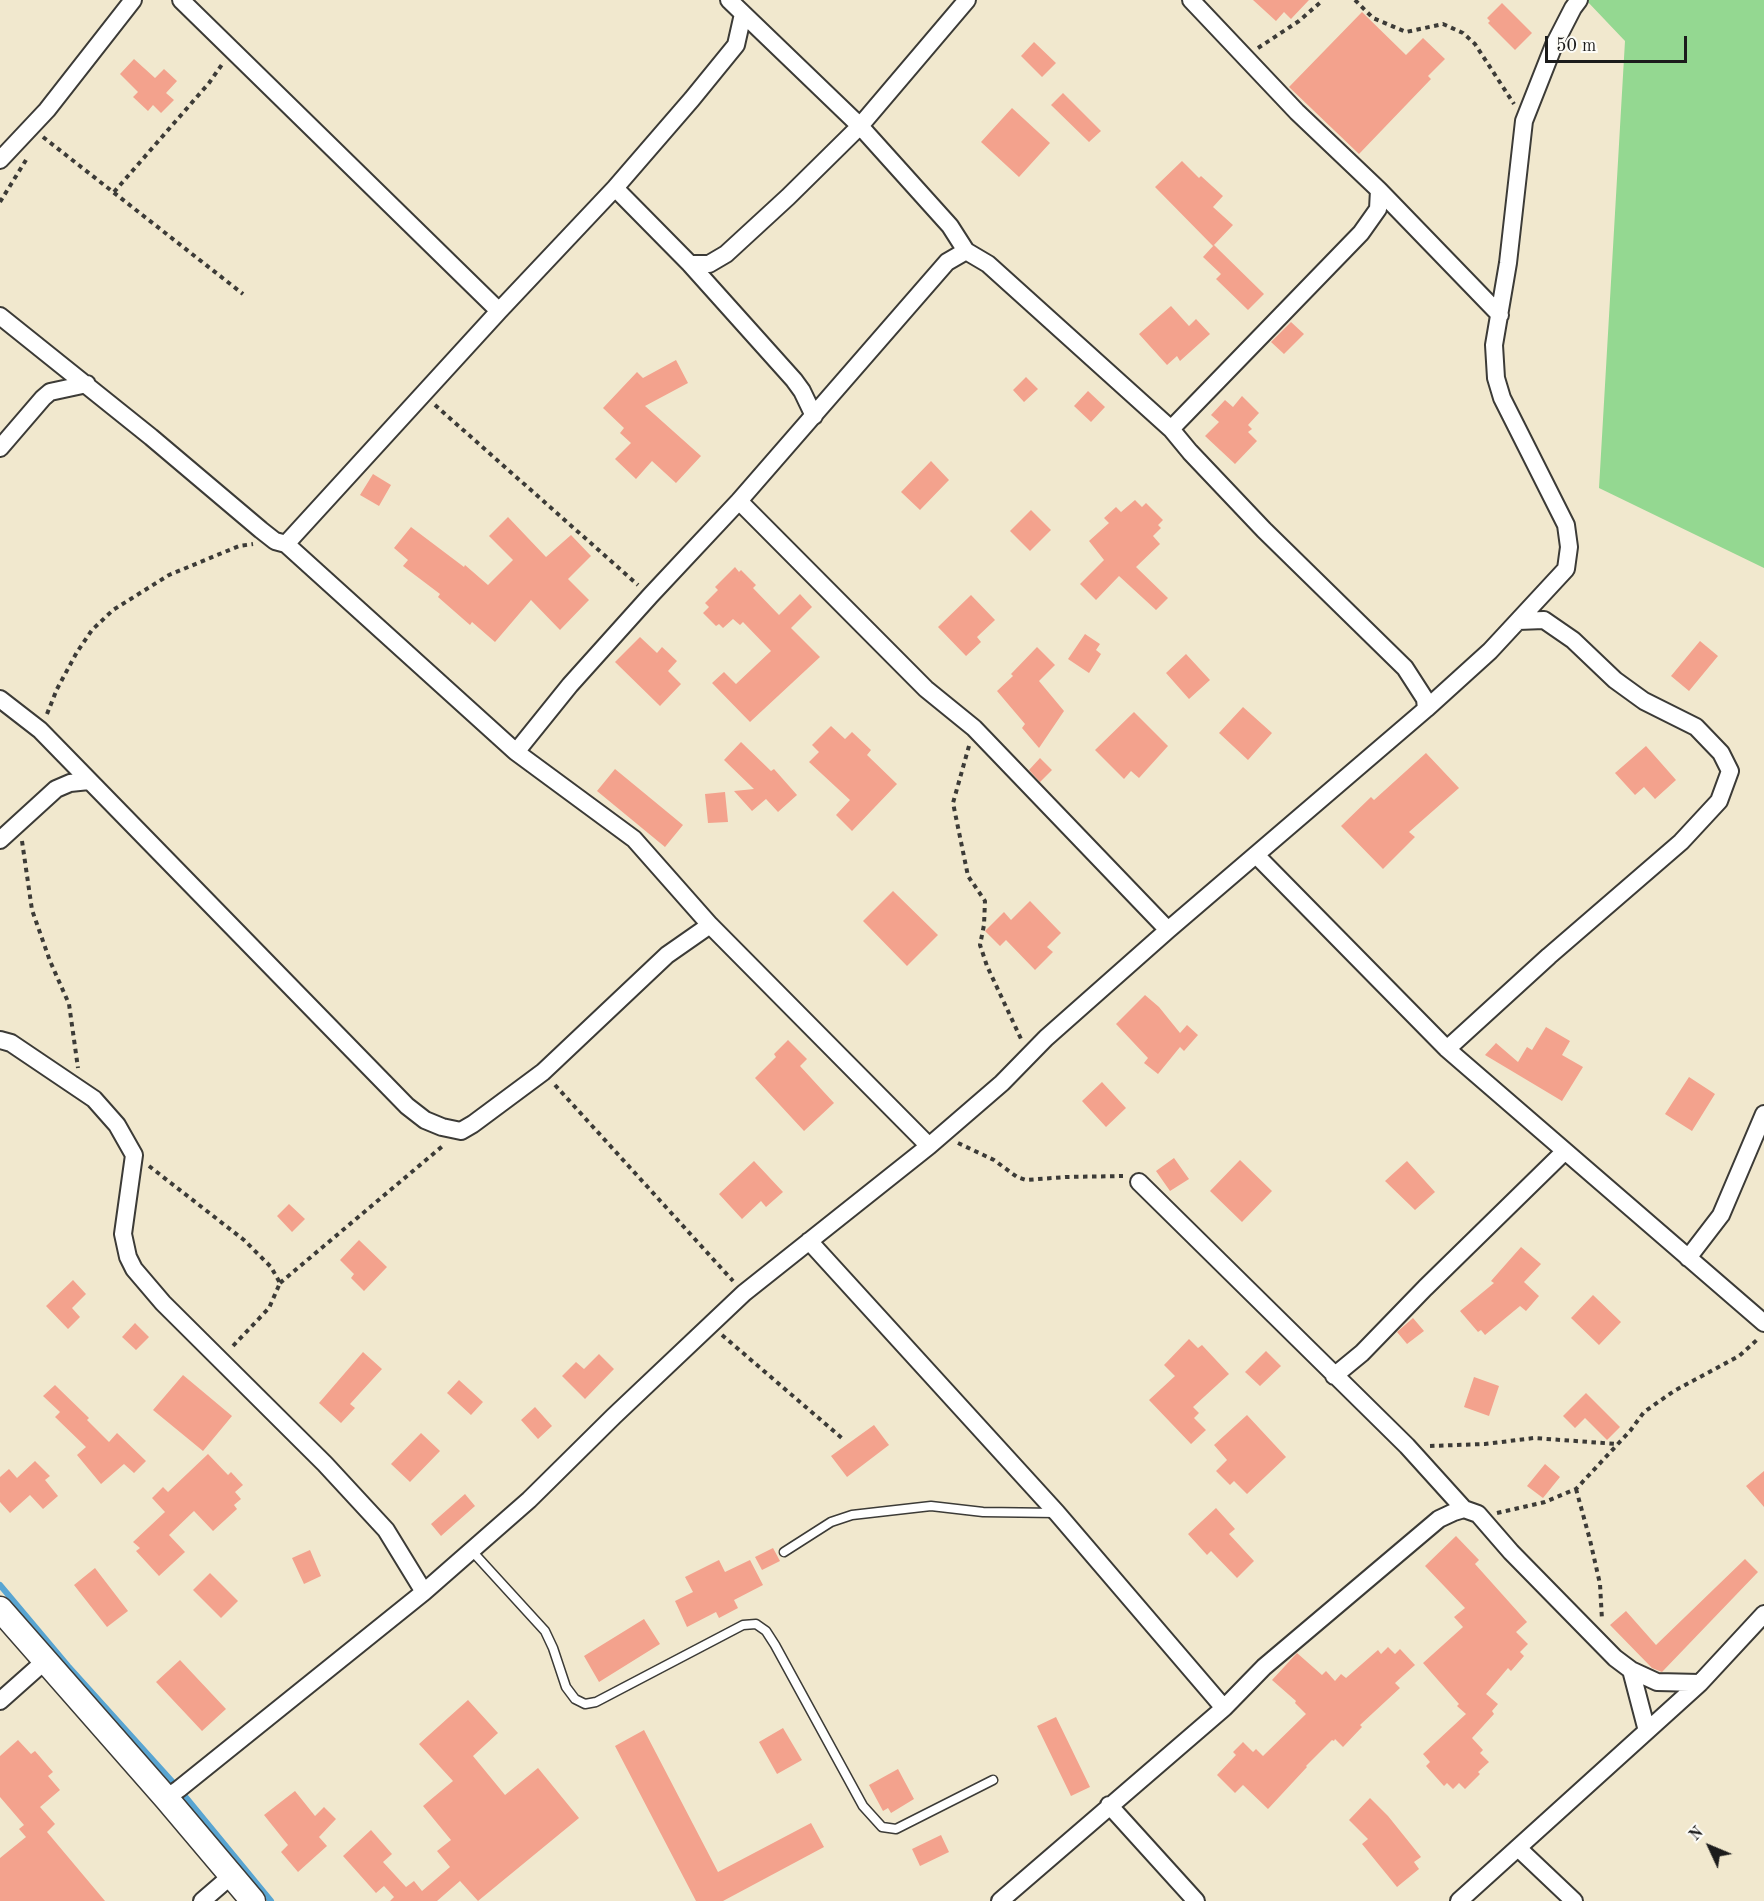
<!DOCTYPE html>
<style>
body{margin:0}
#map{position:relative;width:1764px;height:1901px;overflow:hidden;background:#f1e8ce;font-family:"Old Standard TT",serif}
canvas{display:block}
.north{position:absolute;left:1680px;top:1817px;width:60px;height:60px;-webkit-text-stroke:4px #fdfcf7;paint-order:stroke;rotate:314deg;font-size:16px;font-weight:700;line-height:24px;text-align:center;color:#1c1c1c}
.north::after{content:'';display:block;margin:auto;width:21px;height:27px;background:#1c1c1c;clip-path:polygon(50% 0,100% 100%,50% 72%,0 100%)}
.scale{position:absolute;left:1545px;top:36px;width:142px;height:27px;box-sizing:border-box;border:3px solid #1c1c1c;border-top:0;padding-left:8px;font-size:18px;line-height:21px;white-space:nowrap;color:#1c1c1c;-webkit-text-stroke:4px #fdfcf7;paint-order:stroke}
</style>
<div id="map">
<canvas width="1764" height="1901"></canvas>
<div class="north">N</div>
<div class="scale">50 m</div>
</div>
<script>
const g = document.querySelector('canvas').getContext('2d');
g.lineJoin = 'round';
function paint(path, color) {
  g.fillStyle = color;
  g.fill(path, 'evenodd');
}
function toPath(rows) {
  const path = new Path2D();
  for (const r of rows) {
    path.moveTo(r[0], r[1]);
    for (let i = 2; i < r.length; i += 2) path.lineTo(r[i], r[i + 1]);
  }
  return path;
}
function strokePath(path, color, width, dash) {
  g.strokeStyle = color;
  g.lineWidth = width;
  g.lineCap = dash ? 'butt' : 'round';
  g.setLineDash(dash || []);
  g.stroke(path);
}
const green = toPath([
 [1586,0,1764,0,1764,568,1599,488,1625,41]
]);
const stream = toPath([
 [0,1585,68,1666,179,1789,271,1901]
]);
const building = toPath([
 [1253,0,1309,0,1291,19,1284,12,1276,21],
 [1502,3,1532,33,1515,50,1488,23,1490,21,1487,18],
 [1362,12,1406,55,1423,38,1445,59,1428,76,1431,79,1359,154,1289,87],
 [1034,42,1056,63,1042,77,1021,56],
 [134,59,155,78,164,69,177,81,166,93,174,100,161,113,153,105,148,111,133,97,138,92,120,74],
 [1063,93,1101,131,1089,142,1051,105],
 [1012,108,1050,143,1019,177,981,142],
 [1182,161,1199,178,1201,176,1223,196,1213,207,1233,225,1213,246,1155,187],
 [1214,245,1264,294,1248,310,1216,279,1221,274,1203,257],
 [1171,306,1189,326,1196,319,1210,334,1180,361,1177,356,1167,365,1139,334],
 [1291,322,1304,334,1284,354,1271,342],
 [676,360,688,383,645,406,701,456,676,483,652,461,636,479,615,459,631,443,620,433,624,428,603,408,637,372,643,378],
 [1026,377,1038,389,1024,402,1013,390],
 [1088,391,1105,407,1091,422,1074,406],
 [1242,396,1259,413,1248,425,1252,429,1248,432,1257,441,1235,464,1205,436,1219,422,1211,415,1225,400,1233,407],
 [931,461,949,480,920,510,901,492],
 [373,474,391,485,379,506,360,495],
 [1135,500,1142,507,1146,503,1163,520,1158,525,1161,528,1153,536,1160,544,1136,567,1168,598,1156,610,1119,576,1096,600,1080,584,1104,560,1089,541,1109,523,1104,518,1116,507,1121,512],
 [1031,510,1051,530,1030,551,1010,531],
 [508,517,546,557,571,535,591,556,568,579,589,600,560,630,531,600,495,642,472,622,470,625,438,597,440,594,403,566,408,560,394,548,411,527,464,567,465,565,488,585,513,560,489,536],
 [735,567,739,572,741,570,756,585,753,588,779,615,800,594,812,607,791,628,820,657,750,722,712,683,724,672,736,684,771,651,743,622,740,625,733,619,723,628,719,624,716,626,703,613,709,607,705,603,718,590,715,587],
 [971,595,995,620,977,637,981,642,966,656,938,627],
 [1085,634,1100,644,1096,650,1101,654,1089,673,1068,659],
 [640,637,657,653,662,647,677,661,668,671,681,684,660,706,615,662],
 [1700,641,1718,656,1689,691,1671,676],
 [1037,647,1055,665,1039,681,1064,711,1039,748,1022,728,1025,724,997,691,1013,676,1011,674],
 [1186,654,1210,680,1189,699,1166,673],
 [1243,707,1272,733,1248,760,1219,733],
 [1134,712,1168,746,1139,778,1131,771,1124,779,1095,750],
 [831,726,845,739,852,732,871,750,867,755,897,784,852,831,836,815,850,800,809,762,819,752,812,745],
 [741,742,771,771,774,769,797,795,778,812,766,799,752,811,734,791,754,789,724,760],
 [1646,746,1676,780,1655,799,1644,787,1635,795,1615,773],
 [1426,753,1459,788,1409,832,1415,837,1383,869,1341,826,1371,797,1374,800],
 [1040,758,1052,770,1040,782,1029,770],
 [615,769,683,825,665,847,597,791],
 [725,792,728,822,708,823,705,794],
 [893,891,938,935,907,966,863,921],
 [1030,901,1061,933,1047,947,1053,952,1035,970,1006,940,1000,946,985,931,1004,912,1011,920],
 [1145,995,1159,1007,1180,1033,1187,1025,1198,1035,1184,1051,1180,1047,1158,1074,1144,1063,1148,1058,1116,1024],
 [1546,1027,1570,1041,1562,1055,1583,1067,1562,1101,1485,1055,1496,1043,1518,1062,1527,1047,1532,1050],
 [788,1040,807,1059,800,1066,834,1103,804,1131,755,1078,776,1057,774,1054],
 [1689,1077,1715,1094,1692,1131,1665,1114],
 [1102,1082,1126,1108,1106,1127,1082,1101],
 [1174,1158,1189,1179,1170,1191,1156,1171],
 [1240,1160,1272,1191,1242,1222,1210,1191],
 [754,1161,783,1192,766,1207,761,1201,742,1219,719,1194],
 [1407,1161,1435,1192,1415,1210,1385,1181],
 [289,1204,305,1219,292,1232,277,1216],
 [359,1240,387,1267,364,1291,351,1278,354,1274,340,1260],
 [1521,1247,1541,1264,1524,1282,1539,1296,1526,1311,1520,1306,1485,1335,1481,1330,1478,1332,1460,1311,1494,1283,1491,1281],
 [73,1280,86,1294,72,1308,80,1317,68,1329,46,1306],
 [1593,1295,1621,1322,1599,1345,1571,1318],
 [1413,1318,1424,1331,1407,1344,1397,1332],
 [135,1323,149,1337,136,1350,122,1337],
 [1189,1339,1198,1348,1202,1345,1229,1374,1193,1407,1199,1413,1194,1418,1206,1430,1191,1444,1149,1400,1175,1376,1164,1365],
 [1266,1351,1281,1366,1260,1386,1245,1372],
 [363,1352,382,1369,350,1404,355,1408,341,1423,319,1403],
 [599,1354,614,1369,585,1399,562,1376,576,1362,584,1369],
 [183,1375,232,1416,203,1451,153,1410],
 [1474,1377,1499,1386,1489,1416,1464,1407],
 [459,1380,483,1402,471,1415,447,1393],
 [55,1385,89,1418,87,1420,109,1442,117,1433,146,1461,134,1473,124,1464,101,1484,77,1455,86,1447,55,1417,60,1412,43,1396],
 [1586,1393,1620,1427,1607,1440,1585,1418,1575,1428,1563,1416],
 [535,1407,552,1426,538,1439,521,1420],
 [1247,1415,1286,1457,1247,1494,1234,1481,1230,1485,1216,1471,1227,1460,1214,1445],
 [874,1425,889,1445,847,1477,831,1456],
 [421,1433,440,1451,410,1482,391,1464],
 [208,1454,228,1475,231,1472,243,1485,235,1492,241,1499,234,1505,237,1509,213,1531,194,1511,169,1535,185,1552,159,1576,136,1551,140,1548,133,1542,165,1512,152,1498,163,1487,168,1492],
 [35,1461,50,1476,45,1480,58,1496,43,1509,30,1495,10,1513,0,1502,0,1477,9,1469,17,1478],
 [1545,1464,1560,1477,1543,1498,1527,1486],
 [1764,1471,1764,1507,1746,1486],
 [465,1494,475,1506,441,1536,431,1524],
 [1216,1508,1235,1529,1229,1534,1254,1561,1237,1578,1211,1551,1207,1555,1188,1534],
 [1456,1536,1479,1560,1475,1564,1527,1622,1516,1632,1528,1644,1520,1652,1524,1656,1511,1671,1508,1668,1486,1694,1498,1704,1492,1711,1494,1714,1472,1738,1483,1750,1480,1753,1489,1762,1478,1772,1480,1774,1465,1789,1459,1783,1453,1789,1447,1783,1444,1786,1426,1766,1430,1762,1423,1754,1466,1714,1457,1706,1459,1704,1423,1663,1463,1627,1454,1617,1465,1608,1425,1566],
 [773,1548,780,1561,762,1570,755,1557],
 [310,1550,321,1576,304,1584,292,1558],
 [1745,1559,1758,1572,1662,1672,1652,1668,1610,1625,1626,1611,1656,1645],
 [719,1560,725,1572,750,1560,763,1585,734,1600,738,1608,719,1618,716,1612,687,1627,675,1601,693,1592,685,1577],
 [95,1568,128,1611,107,1627,74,1585],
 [210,1573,238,1601,221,1618,193,1590],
 [644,1619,660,1644,599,1682,584,1656],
 [1388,1647,1395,1654,1400,1649,1415,1665,1395,1683,1400,1688,1360,1725,1362,1727,1343,1747,1335,1739,1334,1741,1332,1740,1306,1766,1307,1767,1268,1809,1243,1785,1235,1793,1217,1775,1236,1755,1233,1752,1243,1742,1253,1752,1256,1749,1263,1756,1306,1714,1295,1703,1296,1701,1272,1680,1297,1653,1322,1675,1326,1671,1335,1681,1341,1674,1346,1678,1378,1650,1381,1654],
 [180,1660,226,1709,202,1731,156,1682],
 [468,1700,498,1733,473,1756,505,1795,538,1768,579,1818,478,1901,460,1881,437,1901,390,1901,394,1897,384,1886,376,1893,343,1856,371,1830,392,1854,383,1862,406,1887,414,1881,422,1891,450,1867,437,1851,451,1840,423,1806,453,1781,419,1744],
 [1056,1717,1090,1787,1071,1796,1037,1726],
 [783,1728,802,1760,777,1774,759,1742],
 [644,1730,718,1872,811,1823,824,1847,723,1901,696,1901,615,1746],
 [18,1740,31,1754,35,1751,53,1772,48,1776,60,1790,40,1807,55,1824,47,1832,105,1901,0,1901,0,1858,26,1837,19,1829,24,1825,0,1797,0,1756],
 [898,1769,914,1799,891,1813,888,1808,883,1811,869,1785],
 [295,1791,315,1816,324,1807,336,1819,319,1837,327,1846,298,1872,281,1852,288,1845,264,1815],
 [1370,1798,1388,1816,1421,1857,1414,1862,1419,1869,1397,1887,1362,1844,1368,1839,1349,1820],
 [941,1835,949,1852,920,1866,912,1849]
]);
const path = toPath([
 [1355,0,1373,18,1406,32,1443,24,1463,33,1475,44,1514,104],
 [1258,48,1299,21,1323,0],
 [43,137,243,294],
 [114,192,209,83,223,63],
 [0,202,26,160],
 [435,405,638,585],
 [47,714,57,689,77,652,92,630,113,610,169,575,239,546,253,544],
 [969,746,953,803,968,876,985,901,984,925,980,945,987,966,1022,1041],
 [22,841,32,910,50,961,69,1004,78,1068],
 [555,1085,733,1281],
 [958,1143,994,1160,1017,1177,1026,1180,1066,1177,1123,1176],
 [149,1166,244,1240,271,1267,280,1283,269,1308,231,1348],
 [280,1283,445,1144],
 [722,1335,843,1439],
 [1430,1446,1485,1444,1534,1438,1617,1444],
 [1576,1489,1590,1540,1600,1584,1602,1620],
 [1497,1513,1545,1502,1576,1489,1630,1431,1644,1412,1674,1391,1739,1356,1759,1338]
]);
const lane = toPath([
 [471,1550,545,1631,553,1648,566,1687,575,1699,585,1704,596,1702,743,1625,756,1624,766,1631,775,1645,863,1806,882,1827,896,1829,993,1780],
 [784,1552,831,1522,852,1515,931,1506,983,1512,1057,1513]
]);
const street = toPath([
 [181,0,499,311],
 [729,0,860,126,950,226,966,251,988,264,1171,429,1190,452,1264,530,1405,668,1425,699,1426,709],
 [1191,0,1297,112,1379,190,1500,315],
 [0,160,47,110,133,0],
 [615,188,690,264,794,380,802,391,814,416],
 [690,264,709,264,726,254,788,197,860,126,967,0],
 [0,316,151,437,261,530,275,541,286,544,516,752,634,839,710,925,929,1146],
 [1171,429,1361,233,1378,209,1379,190],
 [0,448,43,398,50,392,87,384],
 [739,501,926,689,974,728,1168,930],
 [286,544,499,311,615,188,692,99,736,45,743,14],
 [0,699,40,730,407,1106,425,1120,442,1127,461,1131,473,1124,543,1072,667,955,710,925],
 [516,752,570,685,650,596,739,501,947,262,966,251],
 [0,840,56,789,70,783,89,781],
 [1256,855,1447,1049,1764,1323],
 [0,1040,11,1043,94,1099,117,1125,134,1155,123,1234,128,1257,134,1269,163,1303,325,1464,386,1530,424,1592],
 [1447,1049,1549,956,1681,842,1719,801,1730,771,1721,753,1696,727,1644,701,1615,680,1573,640,1544,620,1518,621],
 [1139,1182,1407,1446,1464,1509],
 [809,1241,1057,1513,1224,1708],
 [1688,1258,1721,1215,1764,1114],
 [1334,1376,1362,1353,1425,1288,1565,1151],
 [1631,1670,1647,1731],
 [0,1701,45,1661],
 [166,1798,179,1789,424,1592,529,1500,614,1416,744,1293,929,1146,1002,1083,1046,1038,1168,930,1426,709,1490,651,1566,569,1569,547,1566,525,1502,398,1496,378,1494,345,1508,263,1524,121,1554,45,1573,8,1579,0],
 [1109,1805,1196,1901],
 [1518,1848,1574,1901],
 [202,1901,231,1876],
 [1000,1901,1224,1708,1264,1667,1439,1519,1454,1512,1464,1509,1478,1514,1511,1552,1615,1658,1631,1670,1657,1682,1700,1683],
 [1459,1901,1700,1683,1764,1614]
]);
const secondary = toPath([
 [0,1609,166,1798,253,1901]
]);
paint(green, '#94d891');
strokePath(stream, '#59a5d2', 6);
paint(building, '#f3a28d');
strokePath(lane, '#3c3b37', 11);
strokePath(street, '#3c3b37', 20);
strokePath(secondary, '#3c3b37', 27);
strokePath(path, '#3c3b37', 4, [4.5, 4.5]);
strokePath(lane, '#fff', 8);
strokePath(street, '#fff', 16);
strokePath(secondary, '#fff', 24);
</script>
